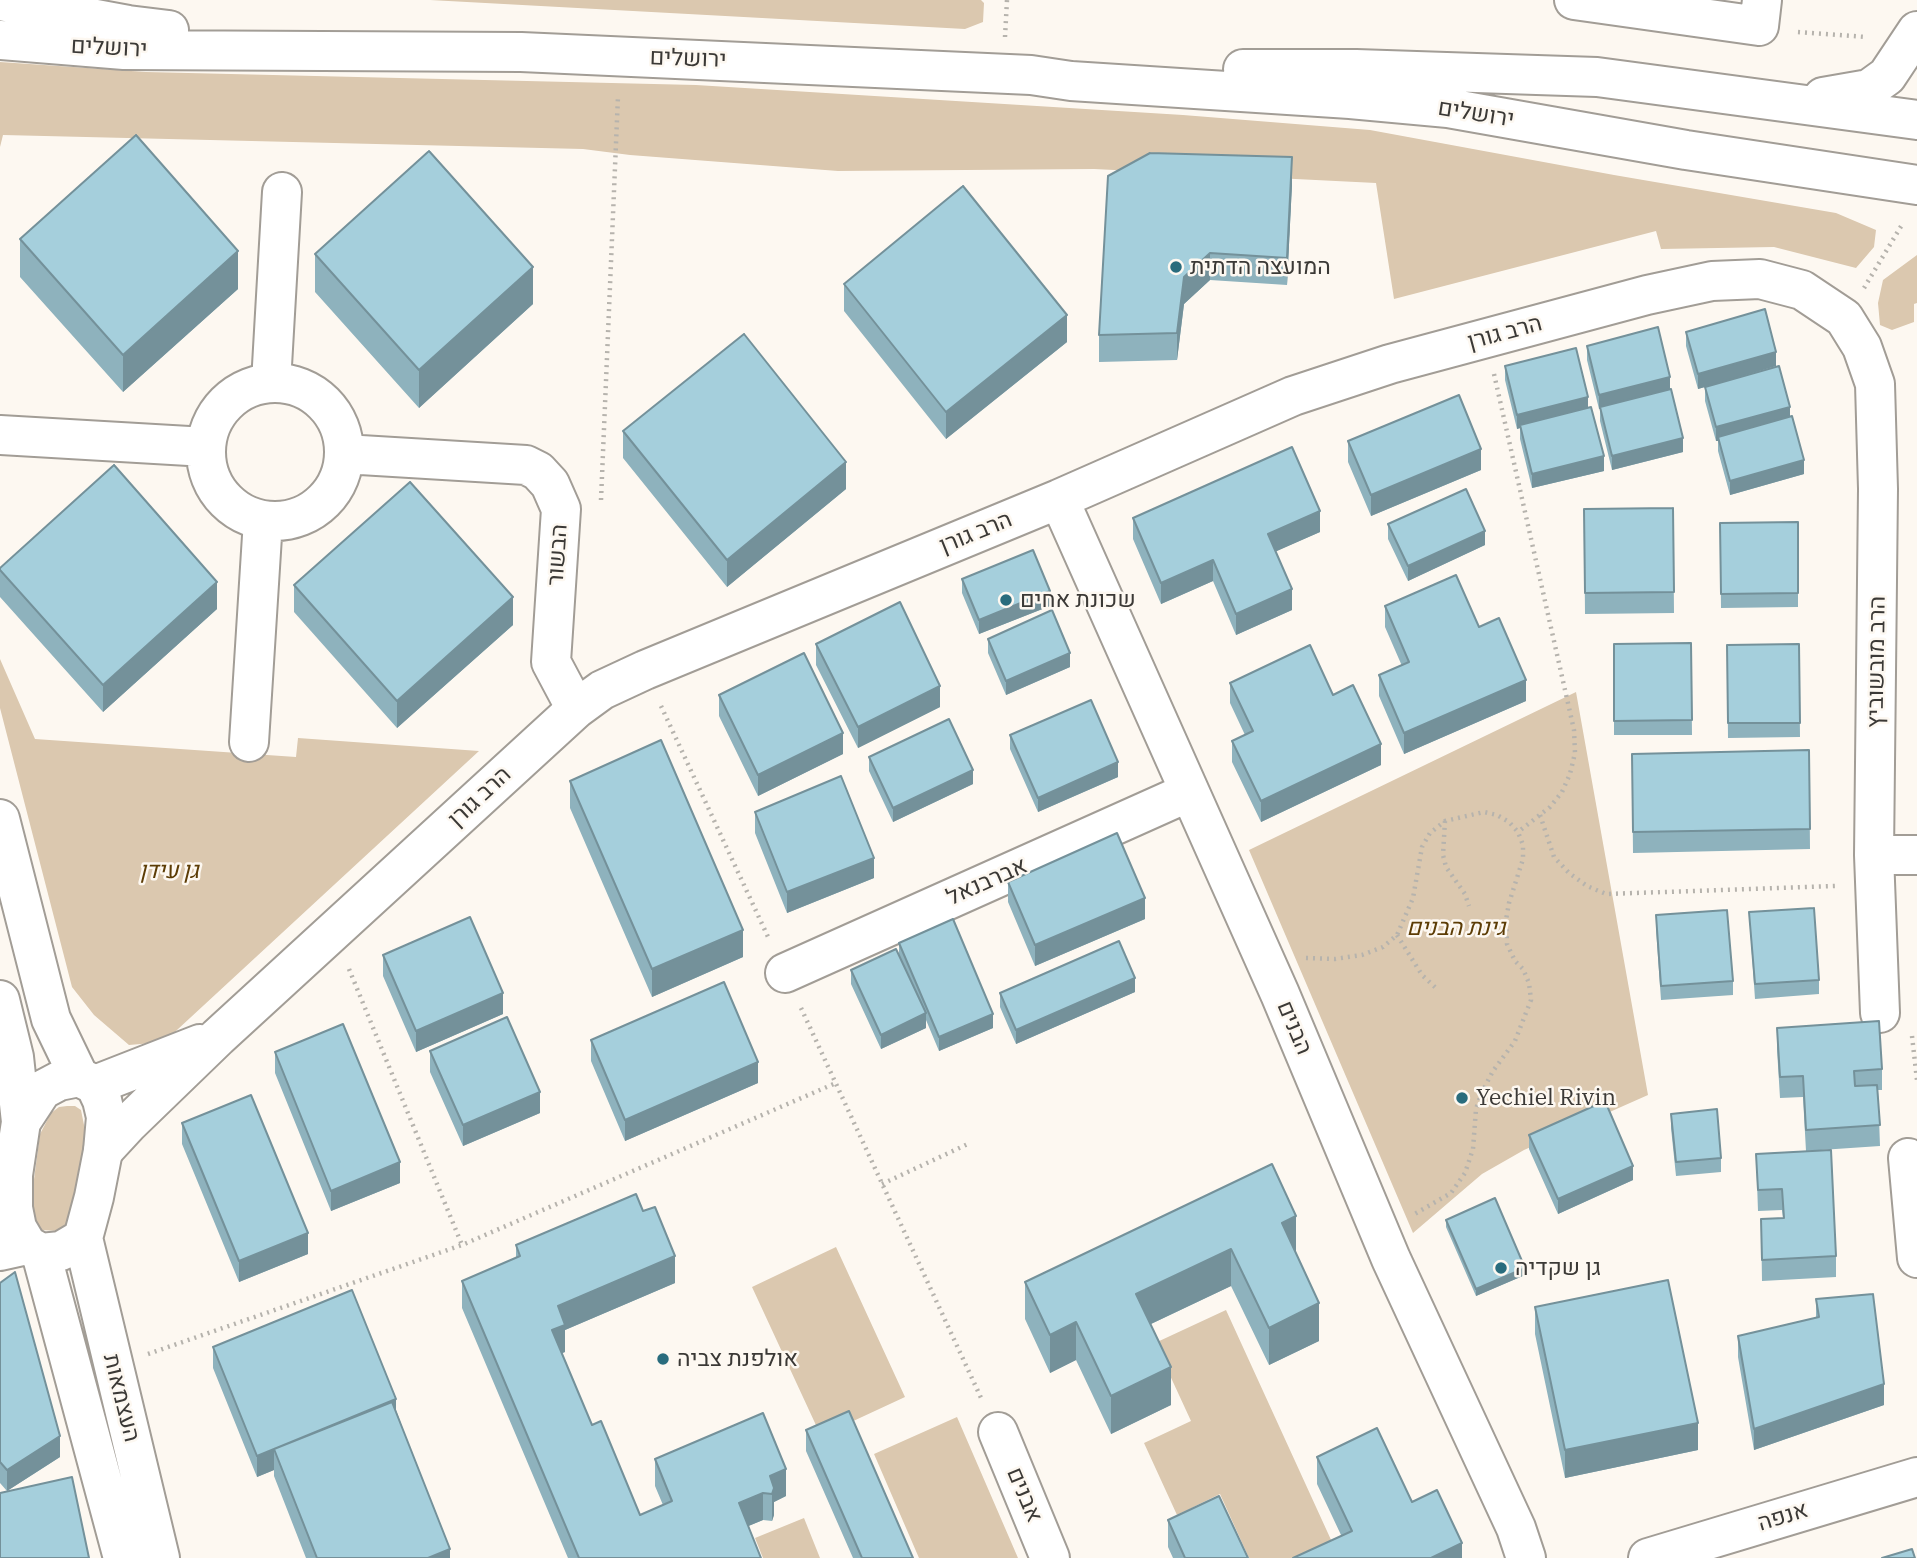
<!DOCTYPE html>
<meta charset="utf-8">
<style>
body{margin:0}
canvas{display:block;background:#fdf8f1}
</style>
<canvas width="1917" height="1558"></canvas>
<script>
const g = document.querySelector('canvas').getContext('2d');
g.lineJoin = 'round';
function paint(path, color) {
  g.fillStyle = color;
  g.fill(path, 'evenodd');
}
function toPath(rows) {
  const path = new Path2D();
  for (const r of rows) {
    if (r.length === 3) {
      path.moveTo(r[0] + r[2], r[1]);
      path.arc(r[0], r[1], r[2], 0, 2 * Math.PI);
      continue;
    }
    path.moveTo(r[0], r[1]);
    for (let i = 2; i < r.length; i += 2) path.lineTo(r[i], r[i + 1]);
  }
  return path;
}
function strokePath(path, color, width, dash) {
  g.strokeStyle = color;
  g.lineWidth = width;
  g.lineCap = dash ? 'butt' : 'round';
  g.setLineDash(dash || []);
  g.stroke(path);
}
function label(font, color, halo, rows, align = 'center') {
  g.font = font + ' "IBM Plex Serif",Heebo,serif';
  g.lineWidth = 5;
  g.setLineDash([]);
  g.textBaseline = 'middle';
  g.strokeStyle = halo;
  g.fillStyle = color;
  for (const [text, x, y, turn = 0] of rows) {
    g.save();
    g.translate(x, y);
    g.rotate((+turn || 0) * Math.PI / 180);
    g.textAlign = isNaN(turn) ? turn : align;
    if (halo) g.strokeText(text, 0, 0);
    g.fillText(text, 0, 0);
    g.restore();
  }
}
const green = toPath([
 [430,0,981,0,984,3,983,22,965,29],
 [0,62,146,72,696,85,1183,115,1370,130,1614,175,1836,213,1876,230,1874,247,1856,268,1774,247,1661,249,1656,231,1394,299,1376,183,1094,169,838,171,630,155,583,149,3,135,0,147],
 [1917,255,1917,303,1914,304,1914,322,1892,330,1880,325,1878,303,1883,280],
 [0,659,35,739,296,757,298,738,479,751,164,1042,129,1045,94,1015,72,987,0,708],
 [1576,692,1648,1095,1524,1150,1482,1174,1413,1233,1249,850],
 [67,1106,75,1106,81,1110,85,1130,75,1209,64,1227,58,1231,42,1230,33,1220,31,1202,40,1134,51,1113,59,1107],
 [836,1247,905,1397,821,1436,752,1287],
 [1226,1310,1332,1542,1296,1558,1249,1558,1220,1494,1177,1515,1144,1443,1191,1421,1155,1343],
 [957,1417,1018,1558,919,1558,874,1454],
 [804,1518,820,1558,763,1558,755,1538]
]);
const path = toPath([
 [1798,32,1866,37],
 [1005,37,1007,0],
 [1864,288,1903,223],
 [1494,374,1574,730,1575,753,1570,774,1562,792,1550,807,1518,832],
 [601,500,618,96],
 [661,706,769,939],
 [1540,815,1554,857,1569,873,1587,886,1606,894,1836,886],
 [1445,821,1443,855,1446,867,1465,894,1469,906],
 [1397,935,1422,975,1437,989],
 [1306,958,1335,959,1362,955,1383,947,1397,935,1413,898,1422,847,1430,833,1445,821,1484,812,1497,815,1509,822,1518,832,1523,845,1523,859,1509,903,1506,920,1507,944,1515,961,1523,969,1529,983,1531,1000,1515,1041,1493,1071,1482,1092,1476,1109,1473,1149,1465,1173,1451,1193,1413,1215],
 [349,969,462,1245],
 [801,1008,982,1400],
 [1912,1036,1917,1080],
 [882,1184,970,1143],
 [148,1354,462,1245,836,1083]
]);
const street = toPath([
 [1574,0,1759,26,1762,0],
 [271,383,282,192],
 [275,452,69],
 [0,435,206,447],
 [344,454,526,465,538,471,550,484,561,509,551,662,576,709],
 [1059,499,1280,994,1391,1259,1516,1528,1526,1558],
 [249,742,263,520],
 [1874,855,1917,855],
 [785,973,1189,792],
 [95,1085,200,1044],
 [103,1151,128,1124,218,1037,576,709,602,690,645,670,1059,499,1293,396,1390,364,1647,295,1712,281,1760,279,1802,290,1844,318,1862,347,1875,384,1878,489,1874,855,1880,1013],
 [1908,1158,1917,1258],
 [0,1251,27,1245],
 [998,1432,1050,1558],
 [1648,1558,1917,1477]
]);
const secondary = toPath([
 [0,1,128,25,169,30],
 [0,40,124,50,521,52,1031,75,1071,81,1350,99,1448,108,1686,150,1917,185],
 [1243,69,1356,69,1597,77,1917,120],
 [1823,97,1869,89,1887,76,1917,31],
 [0,819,51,1019,79,1077],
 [0,1000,14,1057,21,1122],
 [79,1077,95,1085,102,1100,106,1117,103,1151,94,1197,83,1238,61,1251,41,1253,27,1245,17,1228,13,1208,13,1175,21,1122,42,1090,59,1081,79,1077],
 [83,1238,160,1558],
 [41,1253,123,1558]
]);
const wall = toPath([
 [1292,184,1287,285,1210,280,1184,304,1177,360,1099,362,1099,335],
 [20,239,238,289,123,392,20,277],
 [315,254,533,304,419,408,315,292],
 [844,284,1067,342,946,439,844,311],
 [1686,332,1776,366,1698,389,1686,346],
 [1587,346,1670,389,1683,452,1612,470,1600,421,1600,409,1599,409,1587,360],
 [1505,366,1588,408,1604,471,1532,488,1520,439,1520,428,1517,429,1505,380],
 [1705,387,1804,474,1730,495,1718,451,1718,441,1716,441,1705,401],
 [623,431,846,489,727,587,623,458],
 [1348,441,1481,470,1371,516,1348,462],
 [1673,508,1674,613,1585,614,1584,509],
 [1133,518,1320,532,1276,551,1292,610,1236,635,1213,581,1161,604,1133,539],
 [1798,522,1798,607,1721,608,1720,523],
 [1388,524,1485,545,1408,581,1388,539],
 [0,568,217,609,103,712,0,597],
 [962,579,1050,606,979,634,962,593],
 [294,585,513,625,397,728,294,612],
 [1385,606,1479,627,1526,701,1404,754,1379,696,1379,675,1402,666,1385,627],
 [988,639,1070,667,1006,695,988,653],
 [1691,643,1692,735,1614,735,1614,644],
 [816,644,940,707,858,748,816,665],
 [1799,644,1800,737,1728,738,1727,645],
 [1230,683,1333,695,1381,765,1261,822,1232,762,1232,741,1245,735,1230,703],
 [719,695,843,754,758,796,719,716],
 [1010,735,1118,777,1038,812,1010,749],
 [1809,750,1810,849,1633,853,1632,754],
 [869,757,973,784,893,822,869,771],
 [570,781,743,957,652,997,570,808],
 [755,812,874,878,787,913,755,833],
 [1008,882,1145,919,1035,966,1008,902],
 [1749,912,1819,980,1819,994,1755,999],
 [1656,915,1733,981,1733,995,1661,1000,1656,929],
 [899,943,993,1028,939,1051,926,1020,926,1028,881,1049,851,984,851,970,899,955],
 [383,955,503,1014,416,1052,383,976],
 [1135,992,1016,1044,1000,1007,1000,993],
 [1777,1028,1882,1069,1882,1090,1878,1090,1880,1146,1806,1151,1803,1097,1780,1098,1777,1049],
 [591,1040,758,1083,625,1141,591,1061],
 [430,1051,540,1113,463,1146,430,1072],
 [275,1052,400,1183,331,1211,275,1073],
 [1671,1114,1721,1158,1721,1172,1676,1176,1671,1128],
 [182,1123,308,1254,239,1282,182,1144],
 [1529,1135,1633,1180,1558,1214,1529,1149],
 [1756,1154,1836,1256,1836,1277,1762,1281,1761,1219,1783,1218,1782,1210,1758,1211],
 [1272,1164,1319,1341,1269,1365,1231,1286,1151,1324,1171,1405,1111,1434,1076,1360,1050,1373,1025,1319,1025,1282],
 [1446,1220,1525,1275,1476,1296,1446,1227],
 [516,1245,675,1283,565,1330,565,1352,562,1353,592,1425,640,1515,663,1505,655,1486,655,1459,786,1496,774,1502,774,1515,772,1521,763,1520,748,1526,761,1558,568,1558,462,1308,462,1281,516,1258],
 [0,1283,60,1457,7,1491,0,1483],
 [1816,1299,1884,1405,1754,1450,1738,1357,1738,1336,1816,1318],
 [1535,1307,1698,1450,1565,1478,1535,1334],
 [213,1347,396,1410,450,1558,306,1558,274,1476,274,1470,257,1477,213,1368],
 [806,1430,913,1558,853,1558,806,1451],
 [1317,1457,1412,1502,1462,1558,1341,1535,1317,1484],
 [1168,1520,1248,1558,1173,1558,1168,1547]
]);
const shadedWall = toPath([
 [1292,157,1292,184,1287,285,1287,258],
 [238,251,238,289,123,392,123,355],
 [1210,253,1210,280,1184,304,1177,360,1177,333,1184,277],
 [533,267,533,304,419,408,419,370],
 [1067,315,1067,342,946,439,946,412],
 [1776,352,1776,366,1698,389,1698,374],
 [1670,377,1670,391,1599,409,1599,395],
 [1588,397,1588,411,1520,425,1520,428,1517,429,1517,415],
 [1790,407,1790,421,1718,437,1718,441,1716,441,1716,427],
 [1683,438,1683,452,1612,470,1612,456],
 [1481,449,1481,470,1371,516,1371,495],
 [1604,456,1604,471,1532,488,1532,474],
 [1804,460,1804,474,1730,495,1730,481],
 [846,462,846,489,727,587,727,560],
 [1320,511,1320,532,1268,555,1268,534],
 [1485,531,1485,545,1408,581,1408,566],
 [1213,560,1213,581,1161,604,1161,583],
 [217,582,217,609,103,712,103,685],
 [1292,589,1292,610,1236,635,1236,614],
 [1050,591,1050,606,979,634,979,620],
 [513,597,513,625,397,728,397,701],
 [1070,653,1070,667,1006,695,1006,681],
 [1526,680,1526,701,1404,754,1404,733],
 [940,686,940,707,858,748,858,727],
 [843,733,843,754,758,796,758,775],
 [1381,744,1381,765,1261,822,1261,801],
 [1118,762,1118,777,1038,812,1038,798],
 [973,770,973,784,893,822,893,808],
 [874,858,874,878,787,913,787,892],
 [1145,898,1145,919,1035,966,1035,945],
 [743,930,743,957,652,997,652,969],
 [1135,978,1135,992,1016,1044,1016,1030],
 [503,993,503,1014,416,1052,416,1031],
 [926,1013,926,1028,881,1049,881,1035],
 [993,1014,993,1028,939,1051,939,1037],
 [758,1062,758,1083,625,1141,625,1120],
 [540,1092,540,1113,463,1146,463,1125],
 [400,1162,400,1183,331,1211,331,1191],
 [1633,1166,1633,1180,1558,1214,1558,1199],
 [1296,1216,1296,1253,1282,1223],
 [308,1233,308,1254,239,1282,239,1261],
 [1231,1249,1231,1286,1136,1331,1136,1294],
 [675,1256,675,1283,565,1330,565,1352,552,1357,552,1330,558,1306],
 [1525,1268,1525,1275,1476,1296,1476,1289],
 [1319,1303,1319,1341,1269,1365,1269,1328],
 [1076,1322,1076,1360,1050,1373,1050,1335],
 [1171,1367,1171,1405,1111,1434,1111,1396],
 [1884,1384,1884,1405,1754,1450,1754,1429],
 [396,1399,396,1420,274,1449],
 [1698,1423,1698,1450,1565,1478,1565,1450],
 [60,1436,60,1457,7,1491,7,1470],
 [274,1449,274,1470,257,1477,257,1456],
 [786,1469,786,1496,774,1502,774,1515,772,1521,772,1494,770,1476],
 [763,1493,763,1520,739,1530,739,1503],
 [1462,1543,1462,1558,1431,1558],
 [450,1549,450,1558,428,1558]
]);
const building = toPath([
 [136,135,238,251,123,355,20,239,136,135],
 [429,151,533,267,419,370,315,254,429,151],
 [1150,153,1292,157,1287,258,1210,253,1184,277,1177,333,1099,335,1108,176,1150,153],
 [963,186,1067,315,946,412,844,284,963,186],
 [1765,309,1776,352,1698,374,1686,332,1765,309],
 [1658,327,1670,377,1599,395,1587,346,1658,327],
 [744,334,846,462,727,560,623,431,744,334],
 [1576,348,1588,397,1517,415,1505,366,1576,348],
 [1779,366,1790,407,1716,427,1705,387,1779,366],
 [1671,389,1683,438,1612,456,1600,407,1671,389],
 [1459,395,1481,449,1371,495,1348,441,1459,395],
 [1591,407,1604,456,1532,474,1520,425,1591,407],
 [1792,416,1804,460,1730,481,1718,437,1792,416],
 [1292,447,1320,511,1268,534,1292,589,1236,614,1213,560,1161,583,1133,518,1292,447],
 [114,465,217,582,103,685,0,570,0,568,114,465],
 [410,482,513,597,397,701,294,585,410,482],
 [1466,489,1485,531,1408,566,1388,524,1466,489],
 [1673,508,1674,592,1585,593,1584,509,1673,508],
 [1798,522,1798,593,1721,594,1720,523,1798,522],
 [1033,550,1050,591,979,620,962,579,1033,550],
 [1456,575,1479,627,1499,618,1526,680,1404,733,1379,675,1409,662,1385,606,1456,575],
 [900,602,940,686,858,727,816,644,900,602],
 [1052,610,1070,653,1006,681,988,639,1052,610],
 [1691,643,1692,720,1614,721,1614,644,1691,643],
 [1799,644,1800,723,1728,723,1727,645,1799,644],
 [1310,645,1333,695,1353,685,1381,744,1261,801,1232,741,1253,731,1230,683,1310,645],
 [804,653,843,733,758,775,719,695,804,653],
 [1091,700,1118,762,1038,798,1010,735,1091,700],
 [949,719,973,770,893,808,869,757,949,719],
 [661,740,743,930,652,969,570,781,661,740],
 [1809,750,1810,829,1633,832,1632,754,1809,750],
 [841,776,874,858,787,892,755,812,841,776],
 [1117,833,1145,898,1035,945,1008,882,1117,833],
 [1814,908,1819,980,1755,984,1749,912,1814,908],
 [1727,910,1733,981,1661,986,1656,915,1727,910],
 [470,917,503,993,416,1031,383,955,470,917],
 [953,919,993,1014,939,1037,899,943,953,919],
 [1119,941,1135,978,1016,1030,1000,993,1119,941],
 [896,949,926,1013,881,1035,851,970,896,949],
 [724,982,758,1062,625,1120,591,1040,724,982],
 [507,1017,540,1092,463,1125,430,1051,507,1017],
 [1879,1021,1882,1069,1854,1071,1855,1086,1877,1085,1880,1125,1806,1130,1803,1076,1780,1077,1777,1028,1879,1021],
 [343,1024,400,1162,331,1191,275,1052,343,1024],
 [251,1095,308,1233,239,1261,182,1123,251,1095],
 [1605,1101,1633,1166,1558,1199,1529,1135,1605,1101],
 [1717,1109,1721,1158,1676,1162,1671,1114,1717,1109],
 [1831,1150,1836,1256,1762,1260,1761,1219,1784,1218,1782,1189,1758,1190,1756,1154,1831,1150],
 [1272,1164,1296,1216,1282,1223,1319,1303,1269,1328,1231,1249,1136,1294,1171,1367,1111,1396,1076,1322,1050,1335,1025,1282,1272,1164],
 [636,1194,643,1211,655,1207,675,1256,558,1306,565,1325,552,1330,592,1425,601,1421,640,1515,672,1501,655,1459,763,1413,786,1469,770,1476,774,1488,772,1494,763,1493,739,1503,761,1558,579,1558,462,1281,520,1256,516,1245,636,1194],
 [1495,1198,1525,1268,1476,1289,1446,1220,1495,1198],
 [15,1272,60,1436,7,1470,0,1462,0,1283,15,1272],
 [1668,1280,1698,1423,1565,1450,1535,1307,1668,1280],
 [352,1290,396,1399,257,1456,213,1347,352,1290],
 [1873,1294,1884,1384,1754,1429,1738,1336,1819,1317,1816,1299,1873,1294],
 [392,1402,450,1549,428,1558,317,1558,274,1449,392,1402],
 [849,1411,913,1558,862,1558,806,1430,849,1411],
 [1377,1428,1412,1502,1437,1490,1462,1543,1431,1558,1293,1558,1352,1531,1317,1457,1377,1428],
 [72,1477,89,1558,0,1558,0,1493,72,1477],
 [1219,1496,1248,1558,1185,1558,1168,1520,1219,1496],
 [1912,1549,1915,1558,1882,1558,1912,1549]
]);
const markers = [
 [1176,267,7,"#296c7d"],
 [1006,600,7,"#296c7d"],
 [1462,1098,7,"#296c7d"],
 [1501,1268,7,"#296c7d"],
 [663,1359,7,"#296c7d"]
];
const streetNames = [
 ["ירושלים",109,48,3],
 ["ירושלים",688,59,2],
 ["ירושלים",1476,114,9],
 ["הרב גורן",1505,333,-15],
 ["הרב גורן",976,533,-22],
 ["הבשור",558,555,-86],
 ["הרב מובשוביץ",1877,662,-89],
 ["הרב גורן",480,797,-43],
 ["אברבנאל",987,882,-24],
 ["הבנים",1294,1028,67],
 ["העצמאות",121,1398,76],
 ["אבנים",1024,1495,67],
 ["אנפה",1783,1517,-17]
];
const poiNames = [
 ["המועצה הדתית",1190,267],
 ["שכונת אחים",1020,600],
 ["Yechiel Rivin",1476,1098],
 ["גן שקדיה",1515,1268],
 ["אולפנת צביה",677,1359]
];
const parkNames = [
 ["גן עידן",169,871],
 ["גינת הבנים",1456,928]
];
paint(green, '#dbc8af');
strokePath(street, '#a29d96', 42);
strokePath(secondary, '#a29d96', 42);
strokePath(path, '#b6b3ad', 4.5, [2, 5]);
strokePath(street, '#fff', 38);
strokePath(secondary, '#fff', 38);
paint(wall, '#8eb2bd');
paint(shadedWall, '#74919a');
paint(building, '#a5cfdc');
strokePath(building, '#74919a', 2);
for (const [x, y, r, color] of markers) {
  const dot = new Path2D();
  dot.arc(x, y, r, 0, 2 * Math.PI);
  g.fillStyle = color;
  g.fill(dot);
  strokePath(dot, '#fdf8f1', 2.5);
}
label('23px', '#3b3936', '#fdf8f1', streetNames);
label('23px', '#3b3936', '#fdf8f1', poiNames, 'left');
label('italic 23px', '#5c3c05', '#fdf8f1', parkNames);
</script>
